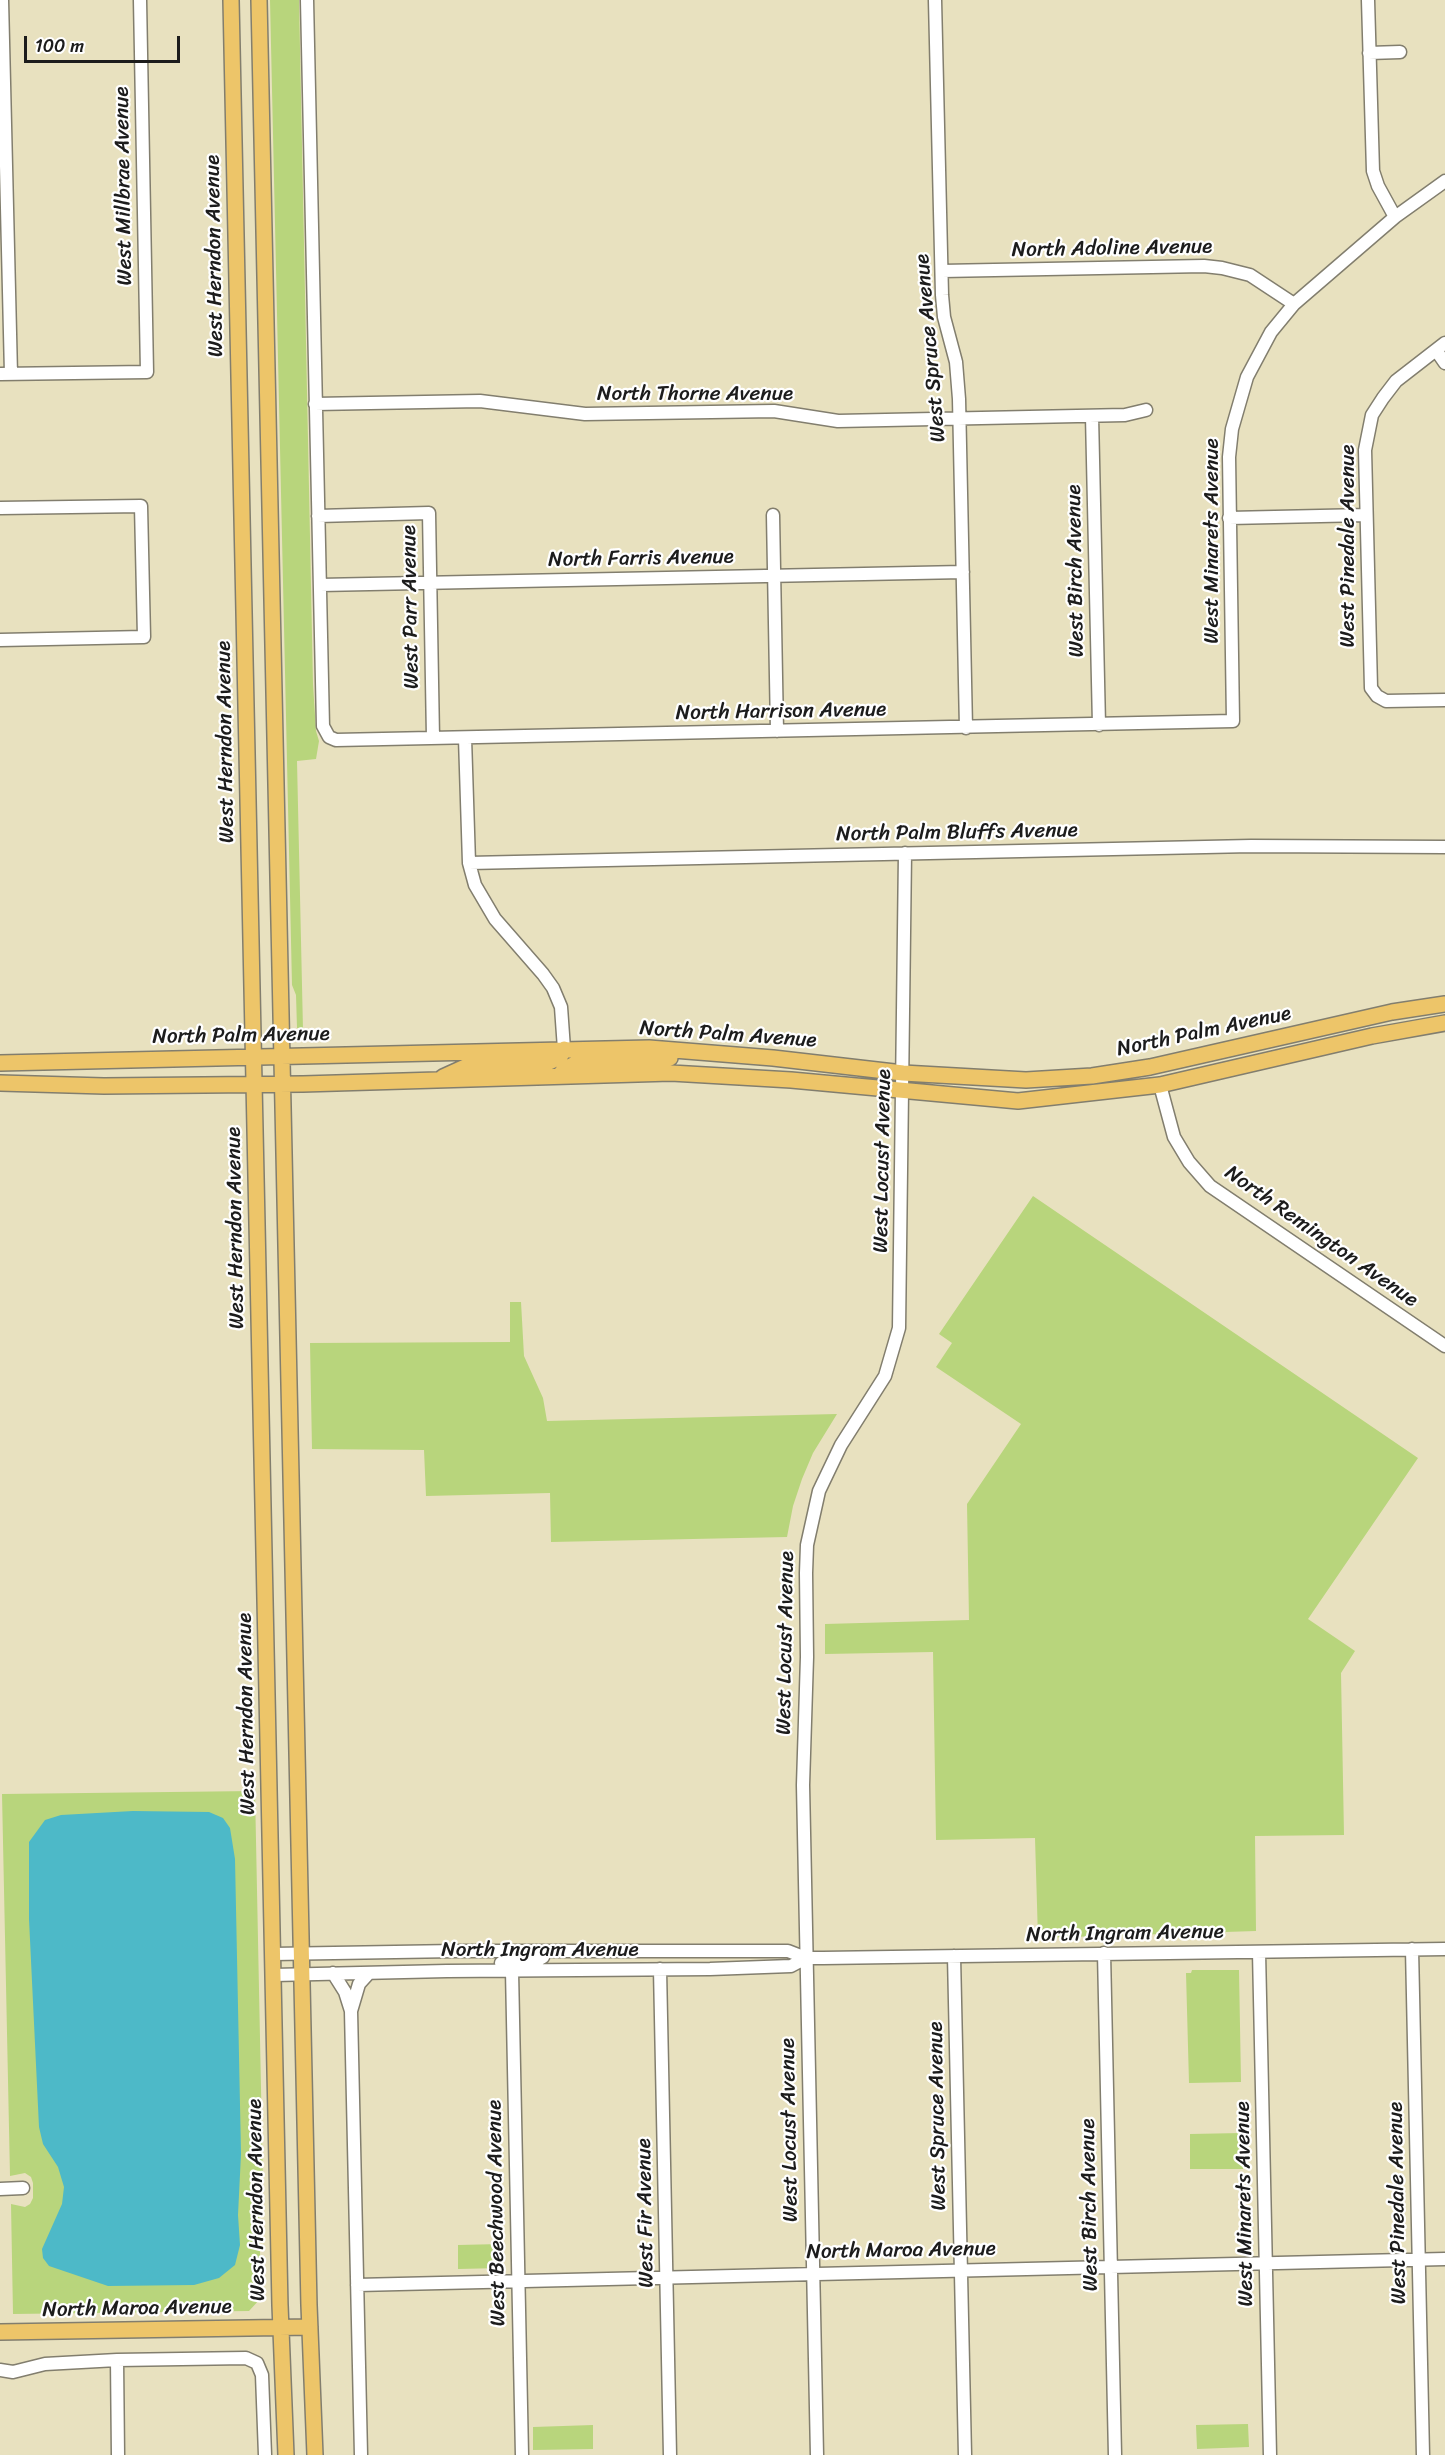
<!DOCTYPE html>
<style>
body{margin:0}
#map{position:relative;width:1445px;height:2455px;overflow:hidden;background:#e8e1bf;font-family:Sriracha,sans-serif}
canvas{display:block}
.scale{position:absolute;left:24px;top:36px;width:156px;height:27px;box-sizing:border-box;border:3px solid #1c1c1c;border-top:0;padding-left:8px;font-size:18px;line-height:21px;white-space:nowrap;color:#1c1c1c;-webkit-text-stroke:4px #fff;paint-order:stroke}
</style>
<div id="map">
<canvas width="1445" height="2455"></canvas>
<div class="scale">100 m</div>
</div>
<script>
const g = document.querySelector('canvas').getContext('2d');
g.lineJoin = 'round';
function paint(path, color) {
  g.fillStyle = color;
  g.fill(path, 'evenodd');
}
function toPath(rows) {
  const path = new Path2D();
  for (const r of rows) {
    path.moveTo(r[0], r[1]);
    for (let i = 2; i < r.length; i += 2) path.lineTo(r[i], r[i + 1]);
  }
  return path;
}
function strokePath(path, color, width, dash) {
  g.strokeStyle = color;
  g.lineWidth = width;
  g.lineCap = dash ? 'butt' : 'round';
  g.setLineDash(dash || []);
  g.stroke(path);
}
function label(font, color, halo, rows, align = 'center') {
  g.font = font + ' Sriracha,sans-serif';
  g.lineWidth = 4.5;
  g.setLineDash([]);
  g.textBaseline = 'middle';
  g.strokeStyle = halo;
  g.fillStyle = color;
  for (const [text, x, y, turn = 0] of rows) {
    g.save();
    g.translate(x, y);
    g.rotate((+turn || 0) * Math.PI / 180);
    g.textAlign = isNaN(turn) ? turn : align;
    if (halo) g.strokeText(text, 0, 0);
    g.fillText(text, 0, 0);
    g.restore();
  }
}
const green = toPath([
 [270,0,299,0,313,684,316,731,319,741,316,759,297,761,303,1030,297,1028,296,995,292,985],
 [1033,1196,1418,1458,1308,1619,1355,1651,1341,1673,1344,1835,1255,1836,1256,1931,1038,1938,1035,1838,936,1840,933,1652,825,1654,825,1624,969,1620,967,1504,1021,1424,936,1367,952,1343,939,1334],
 [510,1302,521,1302,524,1356,543,1398,547,1421,837,1414,813,1453,802,1479,793,1506,787,1537,551,1542,550,1493,426,1496,424,1450,312,1449,310,1343,510,1342],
 [255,1791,263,2187,259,2204,261,2298,249,2311,13,2314,11,2204,25,2207,30,2204,33,2198,33,2183,31,2177,25,2173,10,2176,2,1794],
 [1192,1970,1239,1970,1241,2082,1189,2083,1186,1973,1191,1973],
 [1242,2133,1243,2169,1190,2169,1190,2134],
 [501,2244,501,2268,458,2269,458,2245],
 [1248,2424,1249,2447,1197,2449,1196,2425],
 [593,2425,593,2449,533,2450,533,2427]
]);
const water = toPath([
 [133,1811,209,1812,223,1818,230,1828,235,1859,241,2154,238,2215,240,2245,235,2265,219,2278,194,2285,108,2286,49,2266,43,2258,42,2249,62,2204,64,2187,58,2167,43,2144,39,2127,29,1919,29,1842,45,1820,61,1815]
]);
const minor = toPath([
 [2,0,11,374],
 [307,0,323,726,329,737,336,740,1233,721,1229,457,1232,429,1247,377,1271,332,1294,304,1395,217,1445,181],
 [935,0,942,295,944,317,956,362,959,399,966,728],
 [1368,0,1373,171,1378,186,1395,217],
 [1369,53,1400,52],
 [942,271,1204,266,1222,268,1250,275,1294,304],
 [1445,343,1396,381,1383,398,1372,415,1365,450,1371,688,1377,696,1386,701,1445,700],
 [1436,350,1445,363],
 [0,374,147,372,140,0],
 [315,404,480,401,585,414,774,411,838,421,1125,415,1146,410],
 [1092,416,1099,725],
 [0,508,141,506,144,637,0,640],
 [773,515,777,731],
 [318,516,429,513,433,738],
 [1229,518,1366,515],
 [320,585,963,572],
 [465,738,469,863,475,885,495,919,543,974,553,988,561,1007,564,1049],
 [469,863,1251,846,1445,847],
 [1160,1085,1174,1137,1189,1162,1210,1186,1445,1346],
 [1412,1949,1423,2455],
 [1259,1952,1270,2455],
 [1104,1953,1115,2455],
 [273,1954,456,1951,788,1951,806,1958,823,1958,1445,1949],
 [954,1956,965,2455],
 [501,1963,536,1961,543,1957,545,1952],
 [660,1969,670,2455],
 [512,1971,522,2455],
 [333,1973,345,1992,351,2011,361,2455],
 [274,1975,447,1971,710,1969,791,1966,806,1958],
 [351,2011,359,1984,369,1973],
 [0,2189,23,2188],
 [357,2285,1445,2259],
 [117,2360,246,2358,257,2363,262,2375,265,2455],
 [0,2370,13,2372,45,2364,117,2360,118,2455],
 [817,2455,803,1785,807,1657,806,1573,807,1545,819,1491,841,1445,885,1376,899,1328,905,853]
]);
const major = toPath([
 [231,0,280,2305,286,2455],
 [259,0,309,2305,315,2455],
 [0,1063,649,1048,773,1058,903,1073,1026,1080,1092,1076,1150,1067,1392,1012,1445,1004],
 [559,1076,565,1069,579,1062,670,1058],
 [443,1077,465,1067,545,1064,560,1057,564,1049],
 [0,1083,104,1086,303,1084,671,1073,791,1080,1018,1101,1160,1085,1372,1036,1445,1023],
 [0,2332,310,2327]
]);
const streetNames = [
 ["West Millbrae Avenue",124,186,-91],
 ["North Adoline Avenue",1112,249,-1],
 ["West Herndon Avenue",215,256,-91],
 ["West Spruce Avenue",931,348,-95],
 ["North Thorne Avenue",695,395],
 ["West Minarets Avenue",1213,541,-90],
 ["West Pinedale Avenue",1349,546,-90],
 ["North Farris Avenue",641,559,-1],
 ["West Birch Avenue",1076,571,-91],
 ["West Parr Avenue",411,607,-91],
 ["North Harrison Avenue",781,712,-1],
 ["West Herndon Avenue",226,742,-91],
 ["North Palm Bluffs Avenue",957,833,-1],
 ["North Palm Avenue",1204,1032,-12],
 ["North Palm Avenue",728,1035,4],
 ["North Palm Avenue",241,1036,-1],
 ["West Locust Avenue",883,1161,-89],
 ["West Herndon Avenue",236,1228,-91],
 ["North Remington Avenue",1321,1237,35],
 ["West Locust Avenue",786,1643,-89],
 ["West Herndon Avenue",247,1714,-91],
 ["North Ingram Avenue",1125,1934,-1],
 ["North Ingram Avenue",540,1951],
 ["West Spruce Avenue",938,2116,-91],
 ["West Locust Avenue",790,2130,-91],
 ["West Herndon Avenue",257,2200,-91],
 ["West Pinedale Avenue",1398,2203,-91],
 ["West Minarets Avenue",1245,2204,-91],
 ["West Birch Avenue",1090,2205,-91],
 ["West Beechwood Avenue",497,2213,-91],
 ["West Fir Avenue",646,2213,-91],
 ["North Maroa Avenue",901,2251,-1],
 ["North Maroa Avenue",137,2309,-1]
];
paint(green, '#b8d57c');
paint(water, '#4db9c8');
strokePath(minor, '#827e6e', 15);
strokePath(major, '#827e6e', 18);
strokePath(minor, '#fff', 12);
strokePath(major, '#edc569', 15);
label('21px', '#1c1c1c', '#fff', streetNames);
</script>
